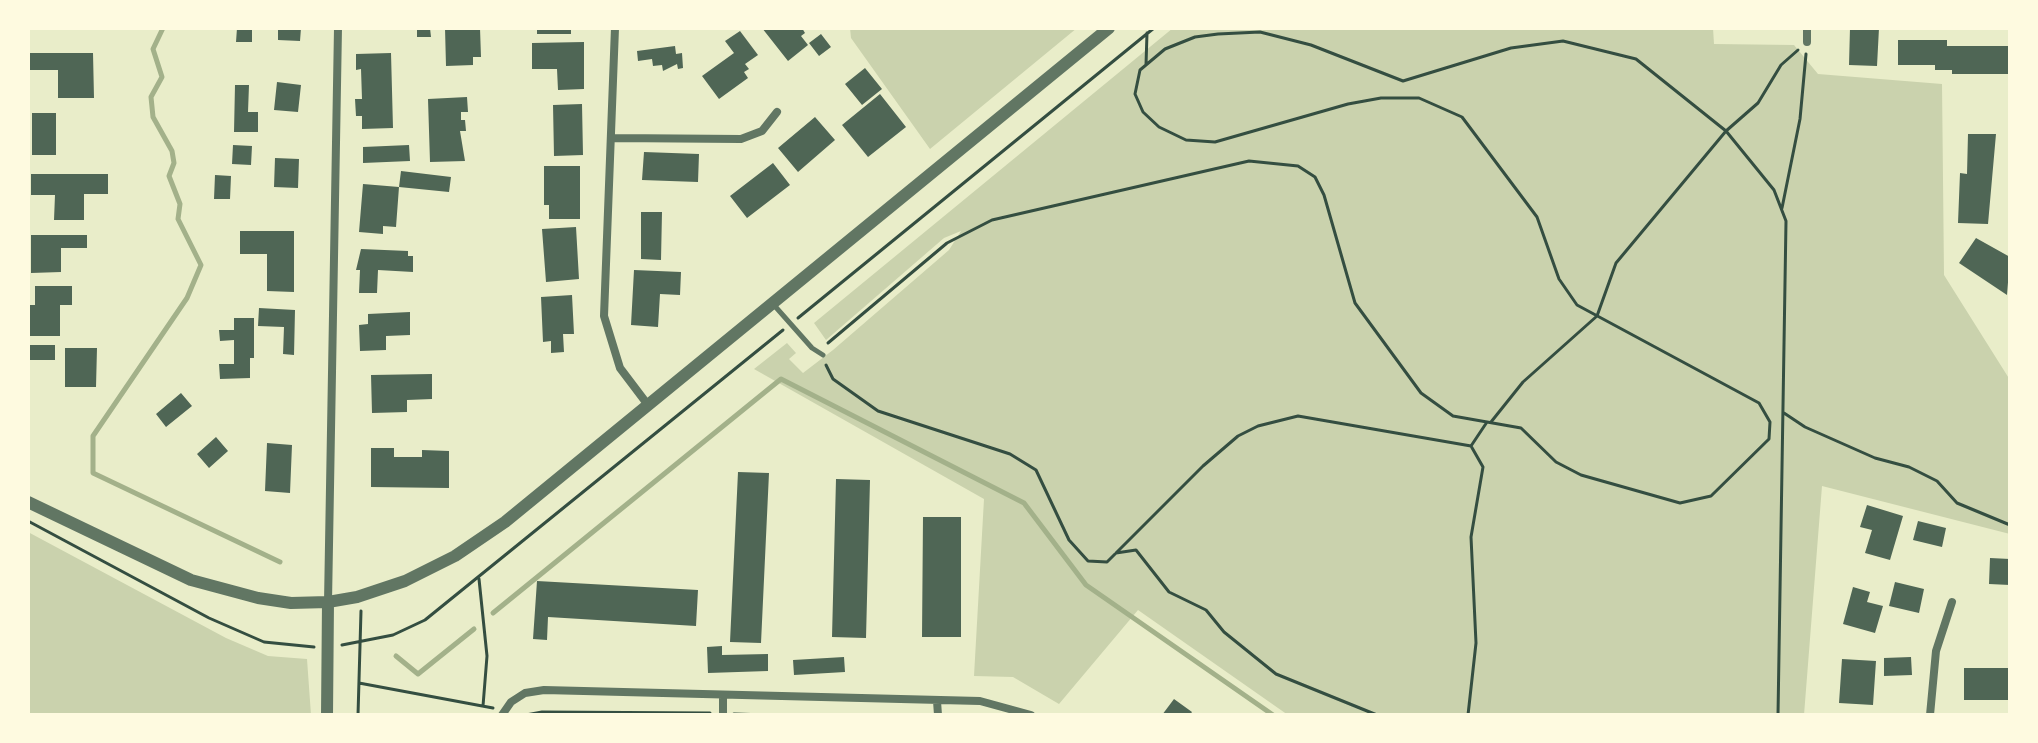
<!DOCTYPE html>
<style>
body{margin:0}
#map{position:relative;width:2038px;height:743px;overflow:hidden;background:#e9edc9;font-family:"Fira Sans Condensed",sans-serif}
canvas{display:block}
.frame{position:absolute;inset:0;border:30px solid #fefae0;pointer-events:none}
</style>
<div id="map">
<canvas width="2038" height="743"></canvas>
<div class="frame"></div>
</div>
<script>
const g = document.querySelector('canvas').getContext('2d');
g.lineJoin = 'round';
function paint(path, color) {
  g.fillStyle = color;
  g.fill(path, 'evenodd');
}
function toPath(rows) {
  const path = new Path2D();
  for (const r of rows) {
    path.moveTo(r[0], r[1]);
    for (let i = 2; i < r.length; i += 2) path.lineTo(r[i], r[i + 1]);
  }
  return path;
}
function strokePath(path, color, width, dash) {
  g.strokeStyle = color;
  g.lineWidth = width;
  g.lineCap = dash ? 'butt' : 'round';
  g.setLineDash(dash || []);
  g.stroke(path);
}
const green = toPath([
 [850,28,1077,28,930,149,851,38],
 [1173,28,1713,28,1714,44,1794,45,1818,74,1942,84,1944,275,2010,380,2010,534,1822,486,1804,715,1288,715,1138,610,1059,704,1013,677,974,676,984,499,754,369,787,343,796,353,789,359,803,373,833,350,949,250,961,231,944,238,826,340,814,323],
 [28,532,226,638,268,656,307,659,311,715,29,715]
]);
const stream = toPath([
 [163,28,153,49,162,77,151,97,153,117,172,151,174,163,169,176,180,204,178,219,201,265,187,298,93,436,93,473,280,562],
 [493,613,781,379,1024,503,1086,585,1273,715],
 [396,656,418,674,474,629]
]);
const building = toPath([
 [237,28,252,28,252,42,236,42],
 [278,28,301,28,300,41,278,40],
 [417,28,430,28,431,37,417,37],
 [445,28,480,28,481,57,473,57,473,65,446,66],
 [537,28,571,28,571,34,537,34],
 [762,28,802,28,805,33,801,36,808,45,788,61],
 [1850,28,1879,28,1877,66,1849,65],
 [740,31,758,55,745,64,749,69,744,72,748,78,719,99,702,76,734,53,725,41],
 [821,34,831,47,819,56,809,43],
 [1898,40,1947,40,1947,46,2010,46,2010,74,1952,74,1952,70,1935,70,1935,65,1898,65],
 [584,42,584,89,558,90,557,69,532,69,532,43],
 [675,46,676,54,682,53,683,68,678,69,677,64,663,71,662,65,653,66,652,59,638,61,637,51],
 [28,53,93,53,94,98,58,98,58,70,28,70],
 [391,53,393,128,362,129,362,116,356,116,355,99,362,99,361,69,356,70,356,54],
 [865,68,882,89,862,105,845,84],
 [277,82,301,85,298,112,274,110],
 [235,85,249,85,248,112,258,112,258,132,234,132],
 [880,94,906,127,868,157,842,125],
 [467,97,468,112,461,112,461,120,465,120,466,131,460,131,465,161,430,162,428,99],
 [582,104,583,155,554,156,553,105],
 [32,113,56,113,56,155,32,155],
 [815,117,835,140,798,172,778,148],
 [1968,134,1996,134,1988,224,1958,223,1960,173,1967,174],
 [233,145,252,146,251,165,232,164],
 [409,145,410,161,363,163,363,147],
 [644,152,699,154,698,182,642,180],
 [275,158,299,159,298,188,274,187],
 [773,163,790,185,747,218,730,196],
 [544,166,580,166,580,219,549,219,549,205,544,205],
 [401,171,451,177,449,192,399,187],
 [31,174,108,174,108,194,84,194,84,220,54,220,55,195,31,195],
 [215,175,231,176,230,199,214,199],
 [363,184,399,187,396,227,383,226,383,234,359,232],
 [641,212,662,212,661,260,641,259],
 [576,227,579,279,546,282,542,229],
 [240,231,294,231,294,292,267,291,267,254,240,254],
 [31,235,87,235,87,248,61,248,61,272,31,273],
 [1976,238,2010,257,2007,295,1959,263],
 [361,249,408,251,408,256,413,256,413,272,378,270,377,293,359,293,360,270,356,270],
 [634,270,681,272,680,295,660,294,658,327,631,325],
 [35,286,72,286,72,305,60,305,60,336,28,336,28,305,35,305],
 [572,295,574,334,563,334,564,352,551,353,551,341,543,342,541,297],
 [259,308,295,310,294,355,283,354,284,327,258,326],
 [410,312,410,335,386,336,386,350,360,351,359,325,368,324,368,314],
 [234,318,254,318,254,358,250,358,250,378,220,379,219,364,234,364,234,340,220,341,219,330,234,330],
 [30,345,55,345,55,360,30,360],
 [65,348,97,348,96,387,65,387],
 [432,374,432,399,407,400,407,412,372,413,371,375],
 [181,393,192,406,166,427,156,414],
 [216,437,228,451,209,468,197,454],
 [267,443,292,445,290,493,265,491],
 [371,448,394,448,394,457,422,457,422,450,449,451,449,488,371,487],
 [738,472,769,473,761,643,730,642],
 [836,479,870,480,866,638,832,637],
 [1867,505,1903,516,1890,560,1865,553,1872,530,1860,527],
 [923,517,961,517,961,637,922,637],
 [1918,521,1946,528,1942,547,1913,540],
 [1990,558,2010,559,2010,585,1989,584],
 [537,581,698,590,696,626,548,617,547,640,533,639],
 [1895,582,1924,589,1919,613,1889,606],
 [1853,587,1870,592,1867,602,1883,606,1875,633,1843,624],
 [722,646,722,655,768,654,768,671,708,673,707,647],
 [844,657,845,672,794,675,793,660],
 [1911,657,1912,675,1884,676,1884,658],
 [1842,659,1876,661,1873,705,1839,703],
 [1964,668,2010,668,2010,700,1964,700],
 [1174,699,1192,712,1190,715,1162,715]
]);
const path = toPath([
 [1146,65,1147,33],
 [1782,208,1800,119,1806,54],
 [798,318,1154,28],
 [828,343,947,243,992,220,1249,161,1298,166,1315,177,1324,195,1355,303,1421,393,1453,416,1521,428,1556,462,1581,475,1680,503,1711,496,1769,439,1770,422,1759,403,1577,305,1559,279,1537,217,1462,117,1419,98,1381,98,1348,104,1215,142,1186,140,1159,127,1143,112,1135,94,1140,70,1165,49,1195,37,1218,34,1260,32,1311,45,1403,81,1511,48,1563,41,1636,59,1726,131,1774,190,1786,221,1778,715],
 [826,365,833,379,878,411,1010,454,1036,470,1069,540,1088,561,1107,562,1203,466,1238,436,1258,426,1298,416,1471,446,1483,467,1471,537,1476,643,1468,715],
 [1784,413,1805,427,1875,458,1909,467,1937,481,1957,503,2010,525],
 [1491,422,1523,382,1597,316,1616,263,1726,131,1758,103,1781,65,1798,50],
 [1471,446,1487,422],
 [28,521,209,618,264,642,314,647],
 [1116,553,1136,550,1169,592,1206,610,1224,632,1276,674,1377,715],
 [479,579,487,656,483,706],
 [342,645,393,635,425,620,783,330],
 [359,683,493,708],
 [734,714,768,715],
 [358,715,361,611],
 [526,715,542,712,710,713]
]);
const service = toPath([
 [773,304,812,348,823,355]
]);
const minor = toPath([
 [615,28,604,316,620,368,648,405],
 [1807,42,1807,28],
 [613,138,741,139,762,131,777,112],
 [328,602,338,28],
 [723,696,723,715],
 [937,701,938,715],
 [502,715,511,702,525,693,544,690,980,701,1031,715],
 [1930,715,1936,651,1952,602]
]);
const tertiary = toPath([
 [28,502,191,580,258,598,291,603,328,602,357,597,405,581,455,556,505,522,1109,28],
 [327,715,328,602]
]);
paint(green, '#cad2ad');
strokePath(stream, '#a3b18a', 5);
paint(building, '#4f6655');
strokePath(path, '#344e41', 3);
strokePath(service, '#617663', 5);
strokePath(minor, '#617663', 8);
strokePath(tertiary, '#617663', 12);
</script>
